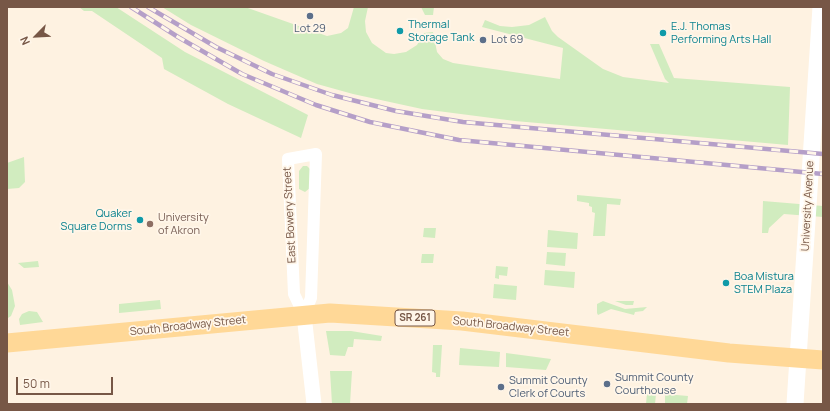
<!DOCTYPE html>
<style>
body{margin:0}
#map{position:relative;width:830px;height:411px;overflow:hidden;background:#fef2e1;font-family:Manrope,sans-serif}
canvas{display:block}
.frame{position:absolute;inset:0;border:8px solid #775746;pointer-events:none}
.north{position:absolute;left:16px;top:16px;width:40px;height:40px;-webkit-text-stroke:3px #fff6e9;paint-order:stroke;rotate:246deg;font-size:11px;font-weight:700;line-height:16px;text-align:center;color:#775746}
.north::after{content:'';display:block;margin:auto;width:14px;height:18px;background:#775746;clip-path:polygon(50% 0,100% 100%,50% 72%,0 100%)}
.scale{position:absolute;left:16px;top:377px;width:97px;height:18px;box-sizing:border-box;border:2px solid #775746;border-top:0;padding-left:5px;font-size:12px;line-height:14px;white-space:nowrap;color:#775746;-webkit-text-stroke:3px #fff6e9;paint-order:stroke}
</style>
<div id="map">
<canvas width="830" height="411"></canvas>
<div class="frame"></div>
<div class="north">N</div>
<div class="scale">50 m</div>
</div>
<script>
const g = document.querySelector('canvas').getContext('2d');
g.lineJoin = 'round';
function paint(path, color) {
  g.fillStyle = color;
  g.fill(path, 'evenodd');
}
function toPath(rows) {
  const path = new Path2D();
  for (const r of rows) {
    path.moveTo(r[0], r[1]);
    for (let i = 2; i < r.length; i += 2) path.lineTo(r[i], r[i + 1]);
  }
  return path;
}
function strokePath(path, color, width, dash) {
  g.strokeStyle = color;
  g.lineWidth = width;
  g.lineCap = dash ? 'butt' : 'round';
  g.setLineDash(dash || []);
  g.stroke(path);
}
function label(font, color, halo, rows, align = 'center') {
  g.font = font + ' Manrope,sans-serif';
  g.lineWidth = 3.5;
  g.setLineDash([]);
  g.textBaseline = 'middle';
  g.strokeStyle = halo;
  g.fillStyle = color;
  for (const [text, x, y, turn = 0] of rows) {
    g.save();
    g.translate(x, y);
    g.rotate((+turn || 0) * Math.PI / 180);
    g.textAlign = isNaN(turn) ? turn : align;
    if (halo) g.strokeText(text, 0, 0);
    g.fillText(text, 0, 0);
    g.restore();
  }
}
const green = toPath([
 [79,7,116,7,185,52,308,115,301,138,228,104,164,69,162,58,92,11,84,11],
 [162,7,245,7,327,36,341,33,348,28,354,7,368,7,365,21,366,32,372,43,386,53,394,54,406,52,417,45,424,33,433,32,437,52,443,59,453,63,560,79,563,48,482,27,485,20,500,26,512,27,529,25,545,17,552,31,558,37,603,69,623,77,669,83,665,79,650,44,659,44,674,78,790,87,788,145,515,121,422,109,353,94,317,84,264,61,191,25],
 [421,7,434,7,433,15,425,15],
 [24,157,25,182,19,188,7,189,7,163],
 [303,166,307,166,311,170,310,188,305,192,299,189,299,171],
 [577,195,621,199,620,205,607,204,605,236,593,236,595,213,592,212,592,207,589,206,589,203,577,201],
 [763,201,823,206,823,217,784,214,769,228,768,233,762,233],
 [424,228,436,228,435,238,423,237],
 [548,230,578,233,577,249,547,247],
 [547,252,566,253,565,266,546,264],
 [422,254,434,254,433,263,421,263],
 [38,261,39,267,24,268,18,263],
 [496,266,508,267,507,276,499,275,499,279,495,278],
 [545,270,575,272,574,288,544,285],
 [7,282,12,290,15,306,11,316,8,318],
 [494,284,517,286,516,300,493,298],
 [160,300,161,309,119,313,119,304],
 [603,301,625,309,647,307,643,311,635,312,634,315,611,309,598,315,597,313,597,304],
 [615,301,634,301,633,305,626,305],
 [29,311,37,312,43,322,20,325,19,319,22,314],
 [326,331,351,331,382,336,381,341,354,339,353,347,348,347,345,356,330,355],
 [433,345,442,345,440,377,436,377,436,373,432,372],
 [460,348,500,352,499,367,459,365],
 [506,353,551,359,546,370,506,367],
 [330,371,352,371,350,404,332,404],
 [647,393,656,394,655,404,646,404],
 [665,394,688,396,687,404,665,404]
]);
const minor = toPath([
 [316,154,311,298,304,315,294,294,288,159,316,154]
]);
const tertiary = toPath([
 [304,315,314,404]
]);
const secondary = toPath([
 [795,404,821,7]
]);
const primary = toPath([
 [7,343,330,313,462,321,729,353,823,360]
]);
const rail = toPath([
 [131,7,178,37,242,74,316,105,370,122,459,140,823,174],
 [148,7,216,47,272,74,332,95,396,111,463,122,823,154]
]);
const markers = [
 [310,16,4,"#5c6f8a"],
 [400,31,4,"#0f9aa8"],
 [663,33,4,"#0f9aa8"],
 [483,40,4,"#5c6f8a"],
 [140,220,4,"#0f9aa8"],
 [150,224,4,"#8d6e63"],
 [726,283,4,"#0f9aa8"],
 [607,384,4,"#5c6f8a"],
 [501,387,4,"#5c6f8a"]
];
const shields = [
 [415,318,40]
];
const shieldNames = [
 ["SR 261",415,318]
];
const cultureNames = [
 ["Thermal",408,25],
 ["Storage Tank",408,38],
 ["E.J. Thomas",671,27],
 ["Performing Arts Hall",671,40],
 ["Quaker",132,214,"right"],
 ["Square Dorms",132,227,"right"],
 ["Boa Mistura",734,277],
 ["STEM Plaza",734,290]
];
const serviceNames = [
 ["Lot 29",310,29,"center"],
 ["Lot 69",491,40],
 ["Summit County",615,378],
 ["Courthouse",615,391],
 ["Summit County",509,381],
 ["Clerk of Courts",509,394]
];
const streetNames = [
 ["University Avenue",808,206,-87],
 ["East Bowery Street",290,215,-93],
 ["South Broadway Street",188,326,-6],
 ["South Broadway Street",511,327,6]
];
const educationNames = [
 ["University",158,218],
 ["of Akron",158,231]
];
paint(green, '#d1ecbf');
strokePath(minor, '#fff', 12);
strokePath(tertiary, '#fff', 15);
strokePath(secondary, '#fff', 17);
strokePath(primary, '#ffd897', 19);
strokePath(rail, '#b59fc8', 4.5);
strokePath(rail, '#fff6e9', 3, [9]);
for (const [x, y, r, color] of markers) {
  const dot = new Path2D();
  dot.arc(x, y, r, 0, 2 * Math.PI);
  g.fillStyle = color;
  g.fill(dot);
  strokePath(dot, '#fff6e9', 1.5);
}
for (const [x, y, w] of shields) {
  const box = new Path2D();
  box.roundRect(x - w / 2, y - 8, w, 16, 3);
  g.fillStyle = '#fff6e9';
  g.fill(box);
  strokePath(box, '#775746', 1);
}
label('bold 10px', '#775746', null, shieldNames);
label('11px', '#0d838f', '#fff6e9', cultureNames, 'left');
label('11px', '#4e5e75', '#fff6e9', serviceNames, 'left');
label('11px', '#775746', '#fff6e9', streetNames);
label('11px', '#785e54', '#fff6e9', educationNames, 'left');
</script>
